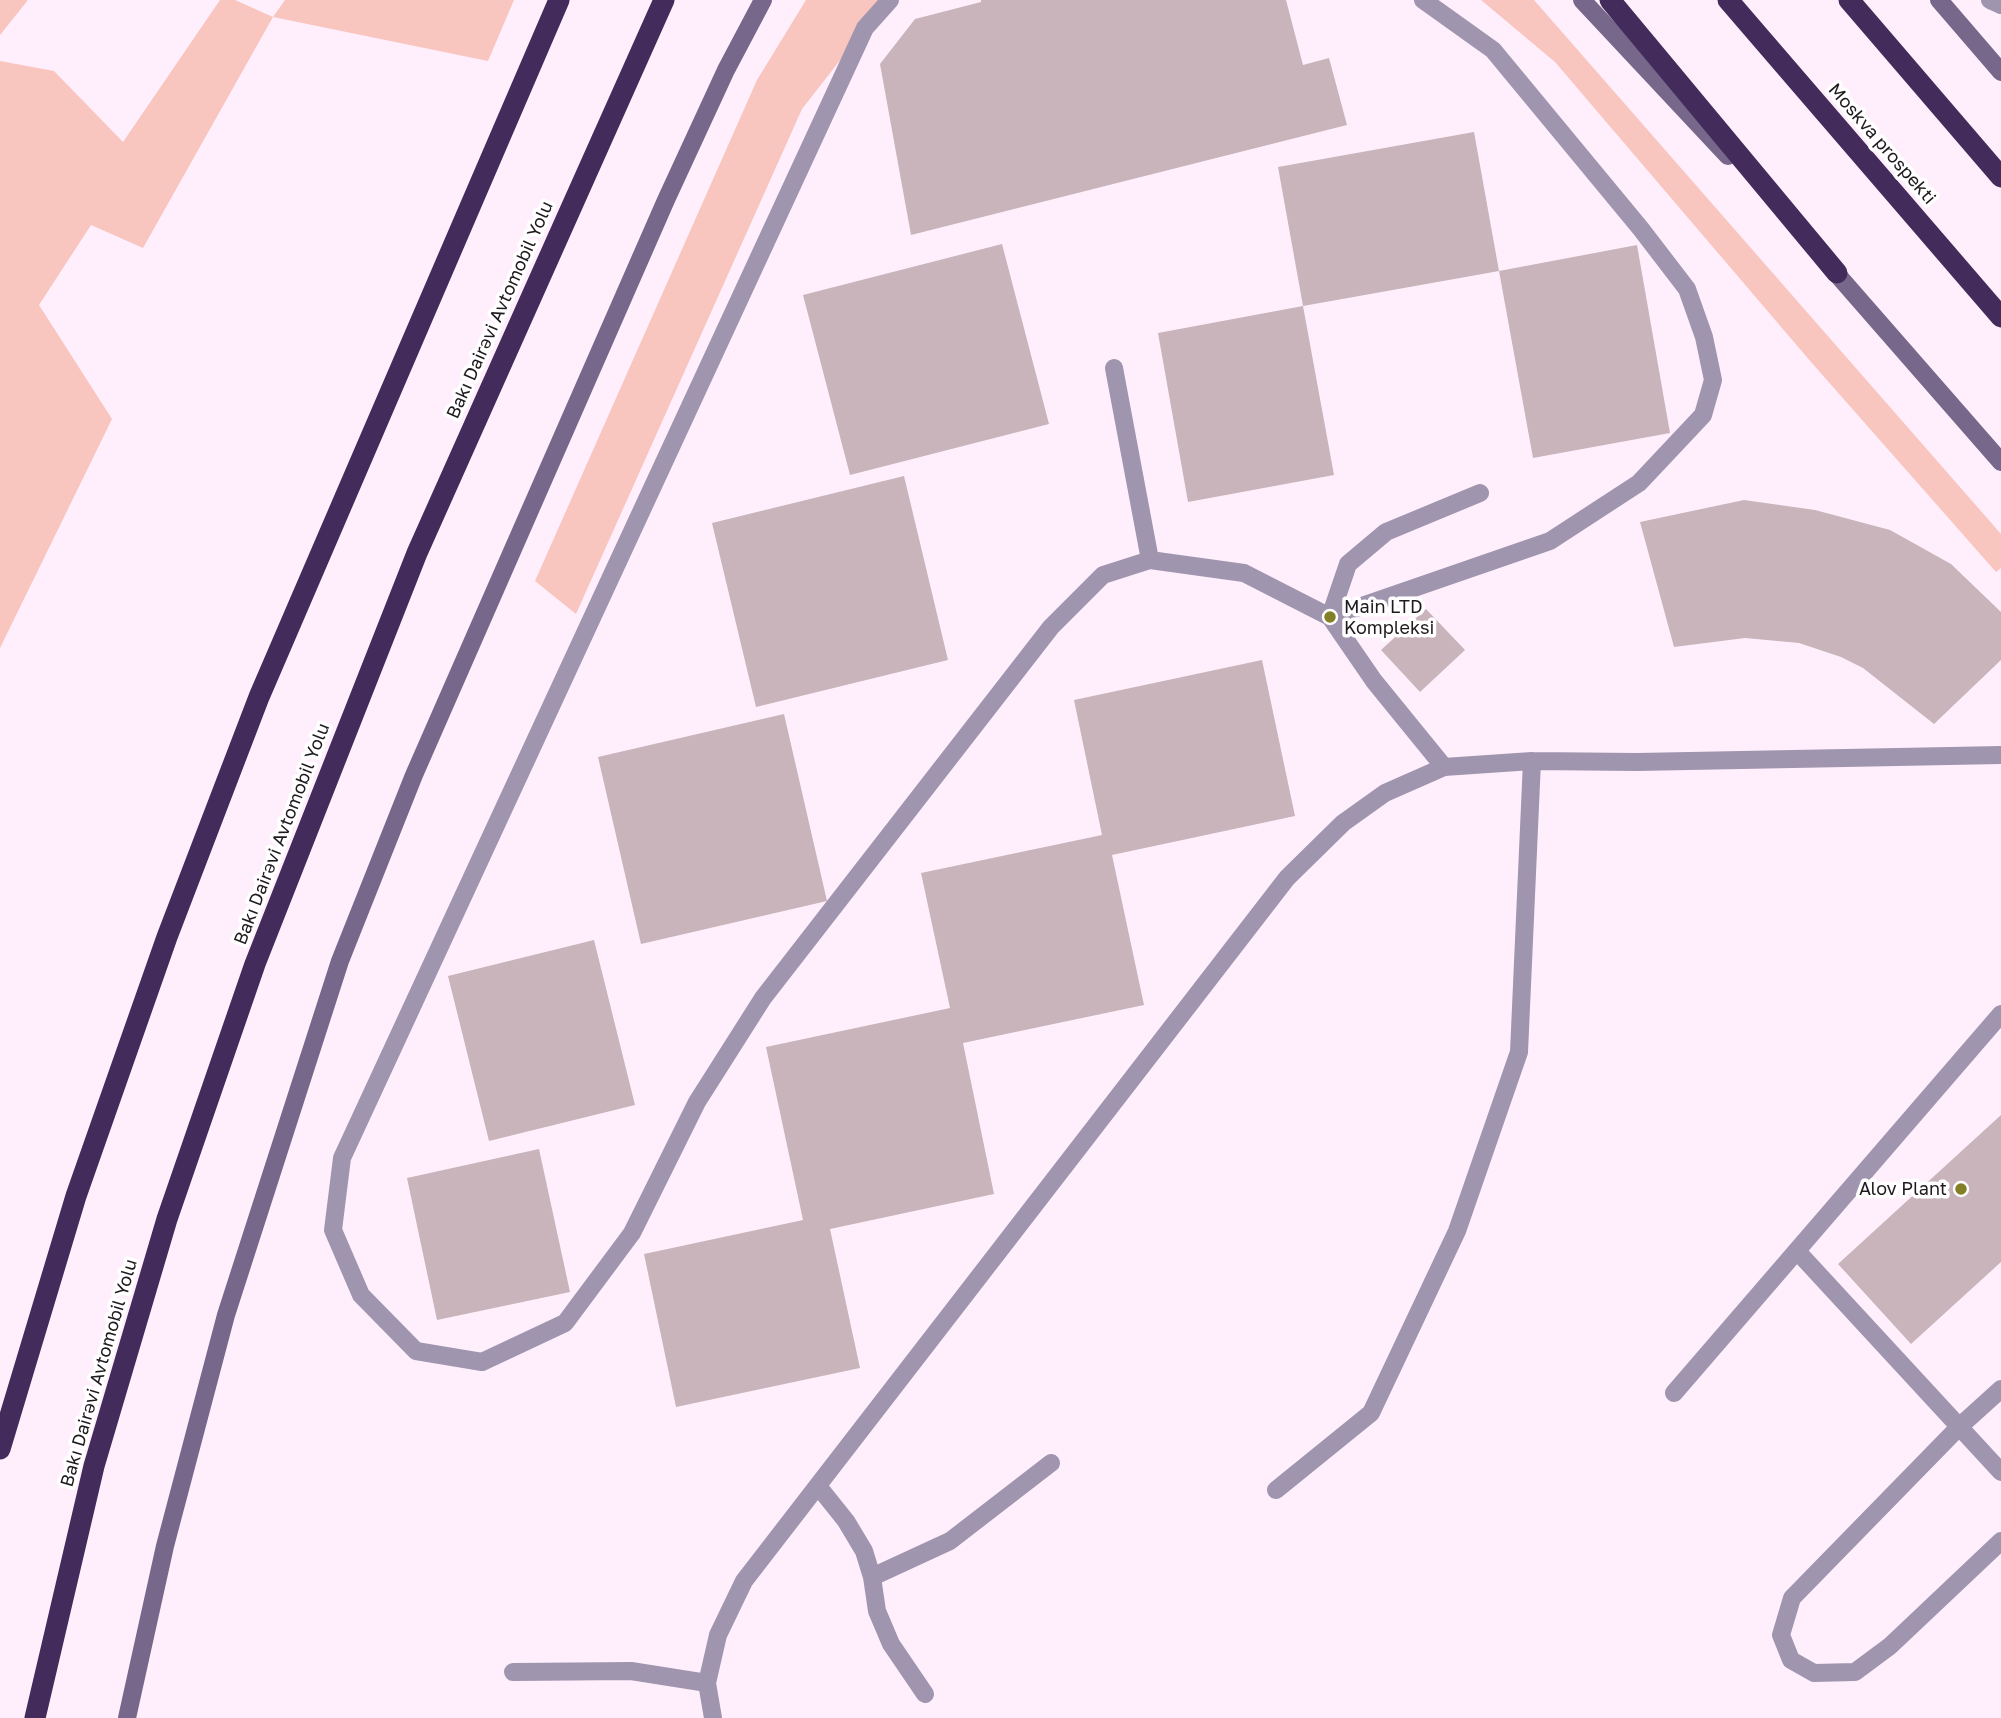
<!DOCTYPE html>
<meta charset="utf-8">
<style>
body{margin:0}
canvas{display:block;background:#ffeffc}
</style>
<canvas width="2001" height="1718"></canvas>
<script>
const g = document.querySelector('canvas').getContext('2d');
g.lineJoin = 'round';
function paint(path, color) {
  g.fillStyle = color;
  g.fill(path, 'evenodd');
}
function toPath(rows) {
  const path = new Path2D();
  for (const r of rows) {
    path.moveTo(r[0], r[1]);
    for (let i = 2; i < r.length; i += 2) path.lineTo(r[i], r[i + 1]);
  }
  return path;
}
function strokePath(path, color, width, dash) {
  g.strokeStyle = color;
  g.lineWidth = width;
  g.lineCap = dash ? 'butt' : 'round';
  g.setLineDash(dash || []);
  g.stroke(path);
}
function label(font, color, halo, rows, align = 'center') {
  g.font = font + ' "Golos Text",sans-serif';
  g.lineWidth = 7;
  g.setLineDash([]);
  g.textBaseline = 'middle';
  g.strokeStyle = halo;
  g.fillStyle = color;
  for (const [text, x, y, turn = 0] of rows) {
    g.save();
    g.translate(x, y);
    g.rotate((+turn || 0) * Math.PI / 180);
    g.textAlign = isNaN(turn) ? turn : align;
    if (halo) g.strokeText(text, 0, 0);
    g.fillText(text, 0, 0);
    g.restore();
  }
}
const green = toPath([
 [0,0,28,0,0,35],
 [220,0,235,0,273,17,285,0,514,0,488,61,273,17,143,248,91,225,39,305,112,419,0,648,0,61,54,71,123,142],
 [806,0,887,0,802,109,576,614,535,581,757,80],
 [1481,0,1534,0,2001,534,2001,568,1996,572,1811,362,1555,62]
]);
const building = toPath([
 [981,0,1286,0,1303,65,1329,58,1347,125,911,235,880,64,915,19,981,2],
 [1474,132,1499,271,1303,306,1278,167],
 [1002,244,1049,424,850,475,803,295],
 [1637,245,1670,433,1533,458,1499,271],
 [1303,306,1334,475,1188,502,1158,333],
 [904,476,948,660,756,707,712,523],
 [1744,500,1815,510,1890,530,1951,564,2001,612,2001,660,1934,724,1863,668,1841,657,1799,643,1745,638,1674,647,1640,522],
 [1426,609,1465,650,1420,692,1381,650],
 [1262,660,1295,816,1112,855,1144,1005,963,1043,994,1194,830,1229,860,1368,676,1407,644,1254,803,1220,766,1047,950,1008,921,873,1102,835,1074,700],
 [784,714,827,901,641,944,598,757],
 [594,940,635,1105,489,1141,448,976],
 [2001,1115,2001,1262,1911,1344,1838,1264],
 [539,1149,570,1292,437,1320,407,1178]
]);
const lane = toPath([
 [890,0,865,28,342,1158,333,1230,361,1295,416,1351,482,1362,565,1323,632,1233,697,1102,763,998,1051,627,1103,575,1150,560,1244,573,1330,617,1374,681,1444,767],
 [1990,0,2001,5],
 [1114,368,1150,560],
 [1330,617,1550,541,1639,483,1703,415,1713,380,1704,337,1687,289,1641,229,1493,50,1423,0],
 [1330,617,1348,564,1386,532,1480,493],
 [1797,1251,2001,1472],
 [2001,1389,1959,1427,1792,1598,1781,1635,1791,1660,1814,1673,1855,1672,1890,1646,2001,1541],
 [1674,1393,2001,1014]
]);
const street = toPath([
 [818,1486,846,1521,864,1551,872,1577,877,1611,891,1644,925,1694],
 [1276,1490,1371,1413,1457,1231,1519,1052,1532,761],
 [872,1577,950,1541,1051,1463],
 [513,1672,631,1671,707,1683],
 [713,1718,707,1683,718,1635,744,1581,1287,878,1343,823,1385,793,1444,767,1532,761,1637,762,2001,755]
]);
const secondary = toPath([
 [1582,0,1728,156],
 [1939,0,2001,72],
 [1828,264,2001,462],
 [127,1718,165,1546,226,1315,340,961,414,775,666,200,726,70,763,0]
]);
const highway = toPath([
 [1610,0,1837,273],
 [1728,0,2001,317],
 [1849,0,2001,177],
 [0,1449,76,1196,167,937,259,697,559,0],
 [35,1718,94,1466,167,1219,255,964,417,553,664,0]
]);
const markers = [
 [1330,617,7,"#837f26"],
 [1961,1189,7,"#837f26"]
];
const streetNames = [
 ["Moskva prospekti",1882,144,49],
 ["Bakı Dairəvi Avtomobil Yolu",500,310,-66],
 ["Bakı Dairəvi Avtomobil Yolu",282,834,-69],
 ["Bakı Dairəvi Avtomobil Yolu",99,1373,-74]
];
const poiNames = [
 ["Main LTD",1344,607],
 ["Kompleksi",1344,628],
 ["Alov Plant",1947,1189,"right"]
];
paint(green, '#f8c5bf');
paint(building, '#c8b4ba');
strokePath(lane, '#a095ae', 18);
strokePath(street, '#a095ae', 18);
strokePath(secondary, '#77678b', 18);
strokePath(highway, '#432b5b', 21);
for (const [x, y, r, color] of markers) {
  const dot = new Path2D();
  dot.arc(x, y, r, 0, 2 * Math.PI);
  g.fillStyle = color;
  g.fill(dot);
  strokePath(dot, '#fff', 2.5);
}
label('18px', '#1f1a1e', '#fff', streetNames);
label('18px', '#1f1a1e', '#fff', poiNames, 'left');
</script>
